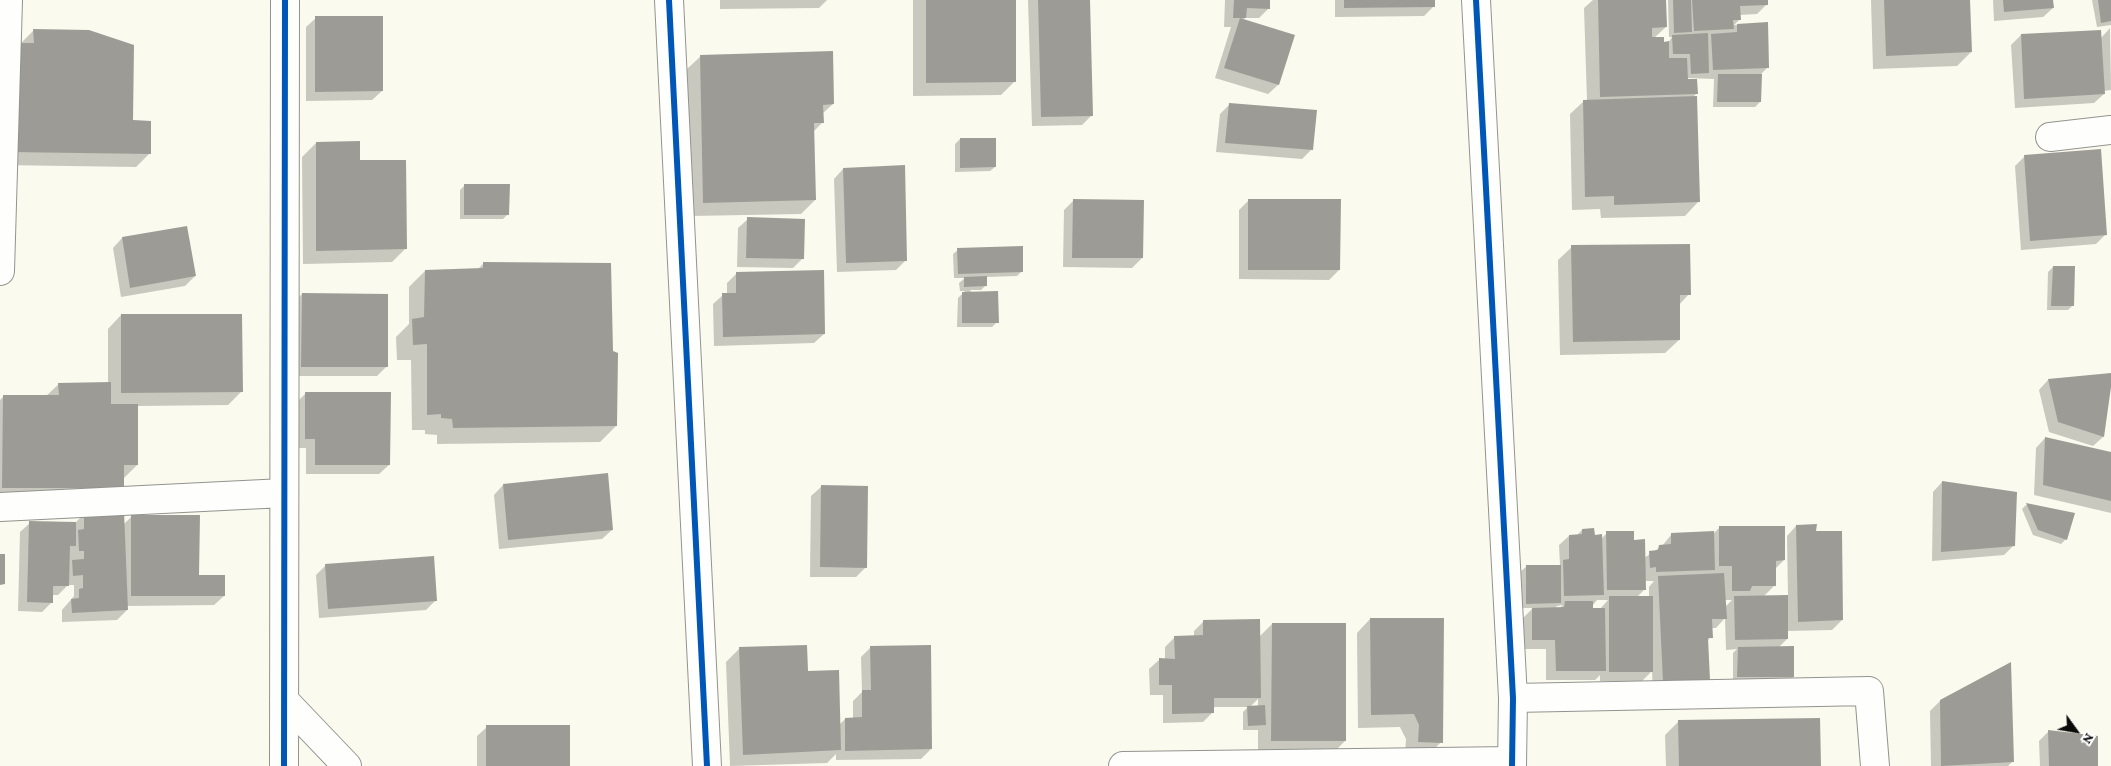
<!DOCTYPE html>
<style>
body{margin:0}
#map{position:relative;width:2111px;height:766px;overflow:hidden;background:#fafaef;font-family:"Crimson Pro",serif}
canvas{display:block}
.north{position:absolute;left:2051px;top:706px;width:50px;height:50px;-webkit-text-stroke:4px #fff;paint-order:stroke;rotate:122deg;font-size:14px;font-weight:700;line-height:20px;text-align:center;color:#0b0b0b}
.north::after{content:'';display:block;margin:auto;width:18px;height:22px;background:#0b0b0b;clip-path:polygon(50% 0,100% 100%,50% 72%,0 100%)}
</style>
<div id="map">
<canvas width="2111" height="766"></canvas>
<div class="north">N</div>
</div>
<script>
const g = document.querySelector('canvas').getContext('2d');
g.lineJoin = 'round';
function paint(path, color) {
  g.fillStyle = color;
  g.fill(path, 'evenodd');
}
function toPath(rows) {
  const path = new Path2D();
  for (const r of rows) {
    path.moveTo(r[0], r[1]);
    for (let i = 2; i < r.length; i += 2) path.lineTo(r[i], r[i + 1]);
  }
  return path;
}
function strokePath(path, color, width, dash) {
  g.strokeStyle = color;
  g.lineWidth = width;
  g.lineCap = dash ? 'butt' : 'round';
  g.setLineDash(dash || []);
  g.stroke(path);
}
const shadow = toPath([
 [720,0,827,0,819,8,720,9],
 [913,0,1014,0,1015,81,1001,95,913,96],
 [1028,0,1089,0,1092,115,1082,125,1032,126],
 [1225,0,1269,0,1269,8,1259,18,1245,18,1243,20,1293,36,1278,85,1268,94,1215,78,1231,27,1224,27],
 [1335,0,1434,0,1434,6,1424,16,1335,17],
 [1593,0,1665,0,1666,27,1654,38,1663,43,1668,43,1672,37,1669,37,1668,0,1767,0,1767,4,1757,14,1739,15,1740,19,1734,25,1767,23,1768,67,1761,74,1760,102,1755,107,1713,107,1714,79,1687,78,1696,94,1692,98,1698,202,1685,216,1601,218,1600,209,1572,210,1570,114,1584,101,1587,101,1584,8],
 [1871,0,1969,0,1971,52,1957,66,1873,69],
 [1993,0,2052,0,2053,8,2043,17,1994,21],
 [2092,0,2111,0,2111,25,2097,27],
 [316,18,382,91,372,100,306,101,306,27],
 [2110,28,2111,90,2103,91,2104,94,2094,103,2015,108,2011,45,2021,35,2101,38],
 [34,30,132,122,150,153,136,167,0,165,20,44],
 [701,56,833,104,822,114,823,122,813,132,815,200,801,214,690,216,687,69],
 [1230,104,1312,149,1302,159,1216,152,1220,114],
 [960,139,995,167,990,171,955,172,955,144],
 [316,143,359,162,405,249,392,262,303,264,302,157],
 [2025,156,2106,234,2096,244,2021,250,2015,166],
 [843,169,906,260,896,270,837,272,834,179],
 [465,185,508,214,503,219,460,219,460,190],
 [1074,200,1142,258,1132,268,1063,267,1064,210],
 [1249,200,1339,270,1329,280,1239,279,1239,210],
 [748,219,802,259,793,268,737,267,738,228],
 [122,238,195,276,185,286,121,297,113,248],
 [1572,247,1689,294,1679,305,1679,340,1665,353,1560,355,1558,260],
 [958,250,1022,271,1017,276,986,277,986,285,981,290,970,290,997,322,992,327,957,327,958,298,965,291,960,291,959,283,965,278,954,278,953,254],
 [484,263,612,352,616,426,600,442,437,444,437,435,425,434,425,430,412,430,411,360,397,360,396,337,409,324,409,287,425,271,478,269],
 [2053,267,2073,305,2068,310,2047,310,2048,272],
 [737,273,824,334,814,343,714,346,713,304,723,295,727,295,727,283],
 [302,294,386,367,377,376,292,376,292,304],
 [121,315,241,392,228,405,137,406,137,465,123,479,123,487,0,501,0,400,4,396,46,396,59,384,108,384,108,329],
 [2111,375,2103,437,2093,446,2049,432,2039,390,2048,380],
 [306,393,389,465,379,474,306,474,306,448,296,448,296,403],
 [2045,438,2111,454,2111,513,2034,495,2036,448],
 [1942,482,2014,545,2004,555,1932,561,1933,492],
 [503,485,612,530,602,539,499,549,494,495],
 [821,487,866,567,856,577,810,577,811,496],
 [2026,505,2073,514,2066,539,2061,544,2033,535,2022,509],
 [84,514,123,525,132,516,198,576,224,596,214,605,127,606,127,610,117,620,62,622,62,610,74,596,74,585,68,585,58,595,52,595,52,602,42,612,18,611,20,532,30,523,75,523],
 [1796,526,1815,533,1842,620,1832,630,1787,631,1787,639,1778,648,1793,677,1788,681,1733,682,1733,653,1737,649,1726,650,1725,618,1716,628,1711,628,1711,637,1707,641,1709,679,1699,689,1653,692,1652,671,1642,681,1600,681,1600,675,1595,680,1546,680,1546,649,1523,649,1522,619,1533,608,1522,608,1521,571,1526,567,1560,565,1559,545,1569,536,1577,535,1582,530,1601,539,1607,533,1633,541,1644,558,1662,546,1671,535,1714,533,1720,527,1784,560,1775,569,1775,585,1763,597,1788,597,1787,536],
 [1644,581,1654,581,1649,587,1649,598,1636,598,1644,590],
 [1597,600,1608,600,1600,609,1592,609,1593,605],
 [1724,600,1732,600,1725,607],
 [1563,605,1559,609,1554,609,1557,606],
 [326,565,435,601,426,610,319,618,316,575],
 [1370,619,1441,742,1428,756,1405,755,1406,739,1400,727,1358,728,1357,633],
 [1204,621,1259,637,1272,624,1345,741,1331,755,1258,754,1258,730,1243,730,1243,712,1248,707,1212,707,1212,713,1203,722,1163,723,1163,695,1150,695,1149,669,1159,660,1165,660,1165,647,1175,637,1194,637,1194,631],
 [1258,699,1258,707,1250,707],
 [871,647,931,749,921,759,836,760,836,754,827,763,730,766,726,662,739,649,807,673,839,725,845,719,853,719,853,701,862,692,861,657],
 [1940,701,2013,761,2008,766,1931,766,1930,711],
 [1679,721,1820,766,1666,766,1665,735],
 [487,727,569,766,477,766,477,736],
 [2049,731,2097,766,2040,766,2039,741]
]);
const building = toPath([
 [926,0,1016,0,1016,82,926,83],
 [1038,0,1090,0,1093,116,1041,117],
 [1234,0,1270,0,1270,9,1247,8,1246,18,1233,18],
 [1344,0,1435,0,1435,7,1344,8],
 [1598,0,1666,0,1667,27,1652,28,1652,37,1664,37,1664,42,1669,41,1669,58,1687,58,1688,79,1697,79,1698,94,1600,97],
 [1673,0,1691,0,1692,32,1674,33],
 [1692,0,1768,0,1768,5,1740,6,1741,20,1733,20,1734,29,1694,31],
 [1884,0,1970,0,1972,52,1886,56],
 [2003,0,2053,0,2054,8,2004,12],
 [2098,0,2111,0,2111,21,2101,23],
 [315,16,383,16,383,91,315,92],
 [1240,18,1295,35,1279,85,1224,68],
 [1768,22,1769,68,1713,70,1711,34,1737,32,1737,24],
 [33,29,89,30,134,45,133,120,151,121,151,154,9,152,11,43,34,43],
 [2101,30,2105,94,2024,99,2021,34],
 [1708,33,1709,73,1691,74,1690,54,1673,54,1672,35],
 [833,51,834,104,823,105,824,123,814,123,816,200,703,203,700,55],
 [1718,74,1762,74,1761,102,1717,102],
 [1697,96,1700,202,1614,205,1614,196,1585,197,1583,100],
 [1229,103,1317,110,1313,150,1225,143],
 [960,138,996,138,996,167,960,168],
 [360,141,360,160,406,160,407,249,316,251,316,142],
 [2101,149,2107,235,2030,241,2024,155],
 [905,165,907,261,846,263,843,168],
 [464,184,510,184,509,215,464,215],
 [1073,199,1144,200,1143,258,1072,258],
 [1248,199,1341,199,1340,270,1248,270],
 [747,217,805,219,804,259,746,258],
 [187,226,196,276,130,288,122,237],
 [1690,244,1691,295,1680,295,1680,340,1573,342,1571,245],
 [1023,246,1023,272,958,274,957,248],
 [483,262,611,263,613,351,618,353,617,426,453,428,452,419,441,418,441,414,427,415,427,344,413,345,412,319,424,317,425,270,483,268],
 [2053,266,2075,266,2074,306,2051,306],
 [824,270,825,334,723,337,722,293,736,293,736,272],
 [987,276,987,286,964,287,964,277],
 [998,291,999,323,962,323,962,292],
 [302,293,388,294,388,367,301,367],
 [121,314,242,314,243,392,121,393],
 [2111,373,2111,387,2104,437,2058,422,2048,379],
 [111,382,111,404,138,404,138,465,124,465,124,488,2,488,3,395,59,395,58,383],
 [305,392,391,392,390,465,315,465,315,439,305,439],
 [2045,437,2111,452,2111,501,2043,485],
 [608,473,613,530,508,540,503,484],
 [1942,481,2017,492,2015,546,1941,552],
 [821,485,868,486,867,568,820,567],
 [2026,503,2075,513,2067,540,2038,530],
 [124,511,128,610,72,613,71,599,79,598,79,589,83,588,83,575,73,576,72,560,84,559,84,551,79,551,78,530,84,529,84,513],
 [131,515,200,515,199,575,225,575,225,596,131,596],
 [29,521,76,522,76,546,70,546,69,586,53,586,53,603,27,602],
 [1817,524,1816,531,1842,531,1843,620,1798,622,1796,525],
 [1719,526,1785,526,1785,560,1776,561,1776,586,1752,586,1750,591,1732,591,1732,566,1719,566],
 [1594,528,1595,535,1602,534,1604,595,1564,596,1563,560,1569,559,1569,535,1582,534,1582,529],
 [1606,531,1634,531,1634,540,1645,539,1646,590,1607,590],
 [1714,531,1715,570,1656,572,1656,567,1650,568,1649,551,1658,550,1659,545,1671,544,1671,533],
 [0,554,5,554,5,584,0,585],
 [434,556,437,601,328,609,325,564],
 [1526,565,1561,565,1561,603,1526,604],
 [1724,573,1727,619,1712,619,1713,638,1708,638,1710,680,1663,682,1658,576],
 [1788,595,1788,639,1735,640,1734,596],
 [1609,596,1653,596,1653,672,1609,672],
 [1565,601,1593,601,1593,608,1605,608,1606,671,1556,671,1555,640,1532,640,1532,608,1564,607],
 [1370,618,1444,618,1443,743,1418,742,1419,725,1414,714,1371,715],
 [1260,619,1261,698,1214,698,1214,713,1172,714,1172,685,1159,685,1159,658,1175,659,1174,636,1203,635,1203,620],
 [1272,623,1346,623,1346,741,1271,741],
 [807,645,808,671,839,670,841,750,743,755,739,647],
 [931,645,932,749,845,751,845,718,862,717,862,690,871,690,870,646],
 [1794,646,1794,677,1737,677,1738,647],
 [2011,662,2014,762,1941,766,1940,700],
 [1265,705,1266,725,1248,726,1247,706],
 [1820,718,1821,766,1679,766,1678,720],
 [486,725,570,725,570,766,486,766],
 [2048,730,2098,736,2098,766,2049,766]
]);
const street = toPath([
 [669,0,707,766],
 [1476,0,1513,698,1512,766],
 [2050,137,2111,130],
 [0,271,8,0],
 [0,507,284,493],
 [1513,698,1869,691,1875,766],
 [284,700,347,766],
 [284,766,285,0],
 [1123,766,1512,761]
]);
const cycleway = toPath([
 [669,0,707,766],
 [1476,0,1513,698,1512,766],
 [284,766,285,0]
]);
paint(shadow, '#0003');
paint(building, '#9c9b95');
strokePath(street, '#93938e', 30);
strokePath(street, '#fefefd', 28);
strokePath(cycleway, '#0057b8', 6);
</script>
